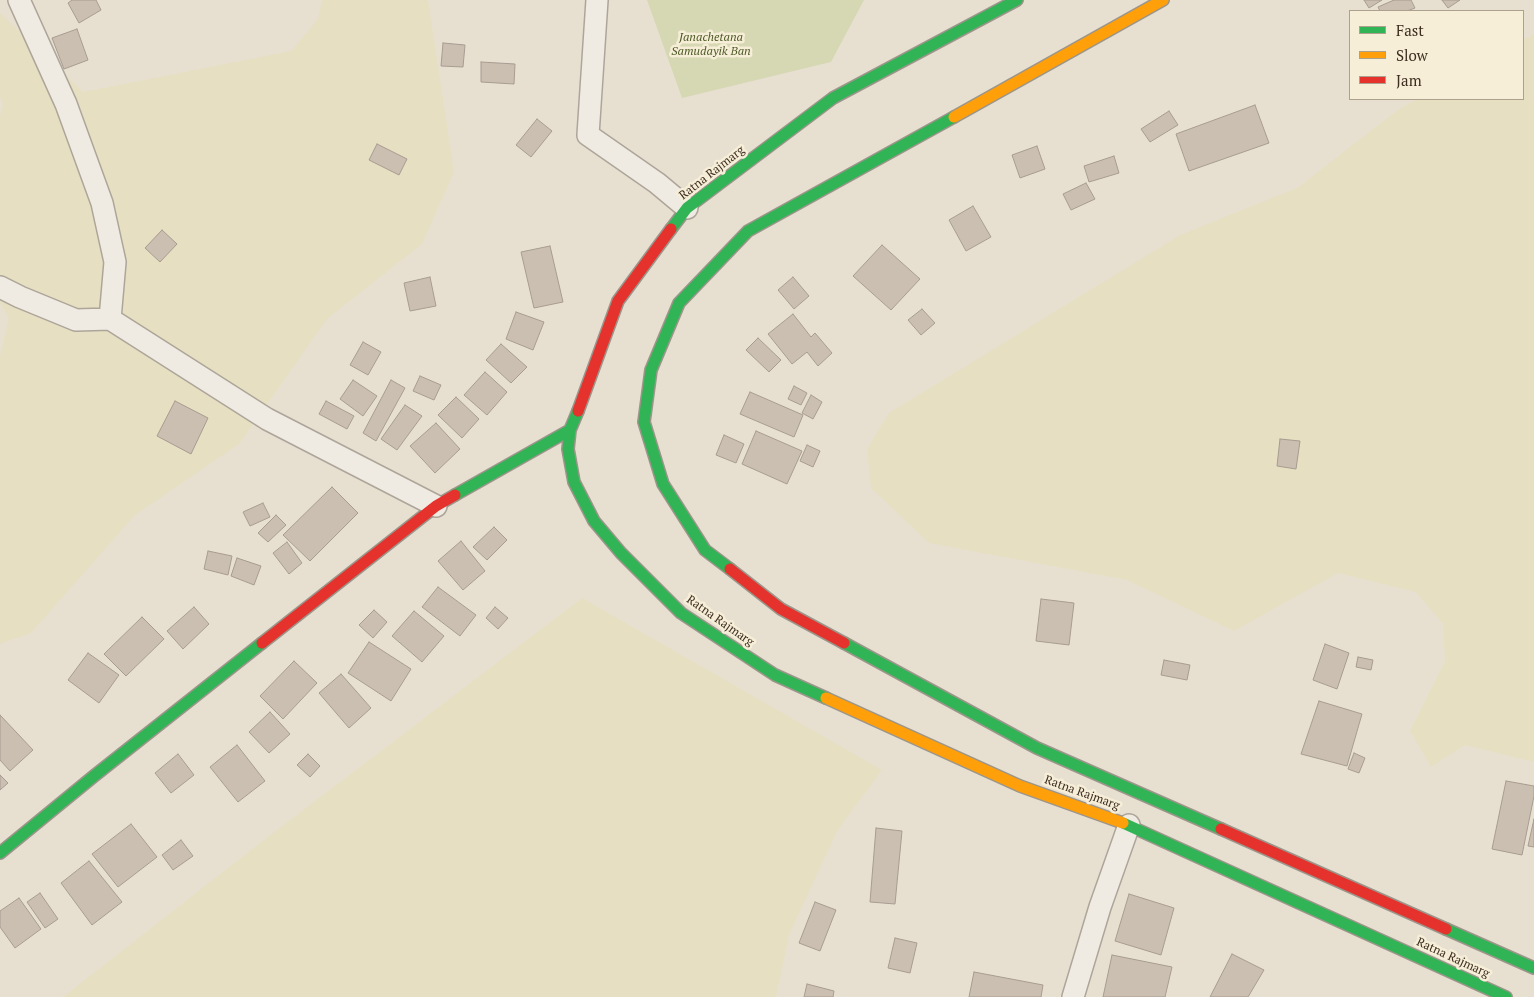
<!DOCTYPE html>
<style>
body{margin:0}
#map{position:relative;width:1534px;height:997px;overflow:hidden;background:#e7e0d1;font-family:"PT Serif",serif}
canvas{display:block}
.legend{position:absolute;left:1349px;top:10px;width:175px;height:90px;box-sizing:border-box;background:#f7eed8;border:1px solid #ada18e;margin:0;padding:6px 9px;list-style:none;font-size:15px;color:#3d2e20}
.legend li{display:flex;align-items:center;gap:10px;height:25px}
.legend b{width:25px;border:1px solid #ada18e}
</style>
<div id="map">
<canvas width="1534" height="997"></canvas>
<ul class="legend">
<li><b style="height:6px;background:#30b455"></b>Fast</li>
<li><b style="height:6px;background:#ff9f0a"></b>Slow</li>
<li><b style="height:6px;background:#e5322d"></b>Jam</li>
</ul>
</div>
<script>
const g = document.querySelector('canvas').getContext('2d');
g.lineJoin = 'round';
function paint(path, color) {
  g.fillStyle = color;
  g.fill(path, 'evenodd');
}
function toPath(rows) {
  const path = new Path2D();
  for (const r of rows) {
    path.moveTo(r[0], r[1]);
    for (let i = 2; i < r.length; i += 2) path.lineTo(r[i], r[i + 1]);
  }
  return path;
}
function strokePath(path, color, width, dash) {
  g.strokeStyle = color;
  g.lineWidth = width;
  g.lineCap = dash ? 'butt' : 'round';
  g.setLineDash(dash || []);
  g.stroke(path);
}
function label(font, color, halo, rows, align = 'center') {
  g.font = font + ' "PT Serif",serif';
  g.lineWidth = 5;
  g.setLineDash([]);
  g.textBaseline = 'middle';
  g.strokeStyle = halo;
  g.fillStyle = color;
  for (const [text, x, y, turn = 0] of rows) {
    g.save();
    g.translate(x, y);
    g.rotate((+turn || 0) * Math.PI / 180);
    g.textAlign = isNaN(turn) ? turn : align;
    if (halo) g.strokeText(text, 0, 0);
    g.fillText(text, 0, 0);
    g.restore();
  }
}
const farmland = toPath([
 [322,0,428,0,454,172,422,244,327,319,239,444,135,515,31,633,0,644,0,356,9,318,0,303,0,117,3,104,0,97,0,13,83,92,291,51,318,19],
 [1534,34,1534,762,1465,745,1431,767,1410,731,1445,661,1443,624,1416,592,1338,573,1234,631,1127,580,929,543,871,488,867,449,889,413,1180,235,1297,188,1399,109,1417,99,1523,99,1523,40],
 [582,598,882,770,837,831,789,935,776,997,63,997,256,846]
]);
const green = toPath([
 [647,0,864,0,831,62,682,98]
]);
const building = toPath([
 [72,0,96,0,101,10,79,23,68,3,72,0],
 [1364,0,1382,0,1369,8,1364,0],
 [1394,0,1411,0,1415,8,1407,11,1380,11,1378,7,1394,0],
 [1442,0,1460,0,1448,8,1442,0],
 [77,29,88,60,64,69,52,38,77,29],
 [443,43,465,45,463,67,441,66,443,43],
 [481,62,515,64,514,84,481,82,481,62],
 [1255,105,1269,143,1189,171,1176,134,1255,105],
 [1169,111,1178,125,1150,142,1141,129,1169,111],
 [537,119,552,131,531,157,516,145,537,119],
 [377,144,407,159,399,175,369,160,377,144],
 [1037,146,1045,169,1020,178,1012,155,1037,146],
 [1114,156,1119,173,1089,182,1084,166,1114,156],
 [1086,183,1095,199,1071,210,1063,194,1086,183],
 [973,206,991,237,966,251,949,220,973,206],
 [162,230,177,244,160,262,145,248,162,230],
 [882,245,920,279,891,310,853,276,882,245],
 [550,246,563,302,534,308,521,252,550,246],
 [430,277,436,306,410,311,404,283,430,277],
 [793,277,809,296,794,309,778,290,793,277],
 [922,309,935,323,921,335,908,320,922,309],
 [516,312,544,322,533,350,506,339,516,312],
 [793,314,811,337,815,333,832,353,818,366,807,352,792,364,768,334,793,314],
 [758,338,781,360,769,372,746,350,758,338],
 [363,342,381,352,368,375,350,365,363,342],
 [501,344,527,367,511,383,486,360,501,344],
 [485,372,507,392,487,415,464,395,485,372],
 [420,376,441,385,434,400,413,391,420,376],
 [353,380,377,396,363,416,340,399,353,380],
 [391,380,405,388,376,441,363,433,391,380],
 [794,386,807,393,801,405,788,399,794,386],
 [750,392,803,415,794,437,740,414,750,392],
 [811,395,822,402,813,419,802,413,811,395],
 [456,397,479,419,462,438,438,415,456,397],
 [175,401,208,418,191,454,157,436,175,401],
 [326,401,354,416,347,429,319,414,326,401],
 [405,405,422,416,397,450,381,439,405,405],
 [436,423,460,449,435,473,410,446,436,423],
 [756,431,802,451,787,484,742,464,756,431],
 [724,435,744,444,736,463,716,455,724,435],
 [1280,439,1300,441,1296,469,1277,466,1280,439],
 [807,445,820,451,813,467,800,461,807,445],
 [332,487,358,513,310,561,283,535,332,487],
 [263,503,270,517,250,526,243,512,263,503],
 [276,515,286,525,268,542,258,533,276,515],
 [494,527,507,540,487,560,473,547,494,527],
 [461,541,485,571,463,590,438,561,461,541],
 [287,542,302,563,289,574,273,553,287,542],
 [208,551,232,556,228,575,204,569,208,551],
 [237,558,261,566,254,585,231,576,237,558],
 [438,587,476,615,460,636,422,607,438,587],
 [1041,599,1074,603,1069,645,1036,641,1041,599],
 [194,607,209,624,183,649,167,631,194,607],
 [495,607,508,618,498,629,486,618,495,607],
 [374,610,387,622,373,638,359,625,374,610],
 [414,611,444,636,422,662,392,636,414,611],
 [142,617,164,639,126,676,104,654,142,617],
 [369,642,411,669,391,701,348,673,369,642],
 [1325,644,1349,653,1337,689,1313,680,1325,644],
 [88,653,119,675,99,703,68,680,88,653],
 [1358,657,1373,660,1371,670,1356,667,1358,657],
 [1164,660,1190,665,1187,680,1161,675,1164,660],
 [294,661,317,683,283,719,260,696,294,661],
 [341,674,371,708,349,728,319,693,341,674],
 [1319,701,1362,714,1347,766,1301,754,1319,701],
 [270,712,290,734,269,753,249,732,270,712],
 [0,715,33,750,10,771,0,760,0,715],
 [237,745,265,781,238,802,210,767,237,745],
 [1354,753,1365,758,1359,773,1348,769,1354,753],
 [178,754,194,775,171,793,155,773,178,754],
 [308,754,320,766,310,777,297,765,308,754],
 [0,775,8,783,0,790,0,775],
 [1506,781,1534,786,1534,796,1522,855,1492,849,1506,781],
 [1534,819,1534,847,1528,846,1534,819],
 [131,824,157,857,118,887,92,854,131,824],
 [876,828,902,831,895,904,870,902,876,828],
 [181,840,193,856,173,870,162,855,181,840],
 [89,861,122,902,92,925,61,883,89,861],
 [40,893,58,919,45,928,27,902,40,893],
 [1129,894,1174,908,1161,955,1115,941,1129,894],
 [19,898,41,929,15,948,0,927,0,911,19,898],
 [815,902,836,910,820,951,799,943,815,902],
 [895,938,917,943,910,973,888,968,895,938],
 [1232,954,1264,970,1248,997,1210,997,1232,954],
 [1112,955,1172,967,1165,997,1103,997,1112,955],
 [974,972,1043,985,1041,997,969,997,974,972],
 [807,984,834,991,833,997,804,997,807,984]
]);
const street = toPath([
 [19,0,66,104,102,203,115,262,110,319],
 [597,0,588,135,657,183,687,208],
 [0,287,20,297,76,320,110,319,267,419,436,506],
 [1073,997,1100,907,1129,825]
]);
const fast = toPath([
 [671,229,687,208,833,98,1017,0],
 [578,411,570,430,568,449,574,482,594,521,621,553,681,613,775,675,826,698],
 [455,495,570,430],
 [730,569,705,550,663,484,644,422,651,370,679,303,748,231,954,117],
 [844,643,1037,748,1221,829],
 [1123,823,1506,997],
 [0,853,94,776,262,643],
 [1446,929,1534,968]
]);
const slow = toPath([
 [954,117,1163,0],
 [826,698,1020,786,1123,823]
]);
const jam = toPath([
 [578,411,618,301,671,229],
 [730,569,781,609,844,643],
 [262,643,436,506,455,495],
 [1221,829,1446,929]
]);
const parkNames = [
 ["Janachetana",711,38],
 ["Samudayik Ban",711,52]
];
const streetNames = [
 ["Ratna Rajmarg",712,173,-38],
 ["Ratna Rajmarg",720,621,35],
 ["Ratna Rajmarg",1082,793,20],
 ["Ratna Rajmarg",1453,958,25]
];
paint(farmland, '#e6dfc2');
paint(green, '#d6d7b3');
paint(building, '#cbbfb2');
strokePath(building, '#a89c90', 1);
strokePath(street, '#ada599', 24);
strokePath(fast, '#9c958a', 14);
strokePath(slow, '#9c958a', 14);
strokePath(jam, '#9c958a', 14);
strokePath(street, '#efebe3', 21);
strokePath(fast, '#30b455', 11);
strokePath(slow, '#ff9f0a', 11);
strokePath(jam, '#e5322d', 11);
label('italic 12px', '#4d5a26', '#f7eed8', parkNames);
label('12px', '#3d2e20', '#f7eed8', streetNames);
</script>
